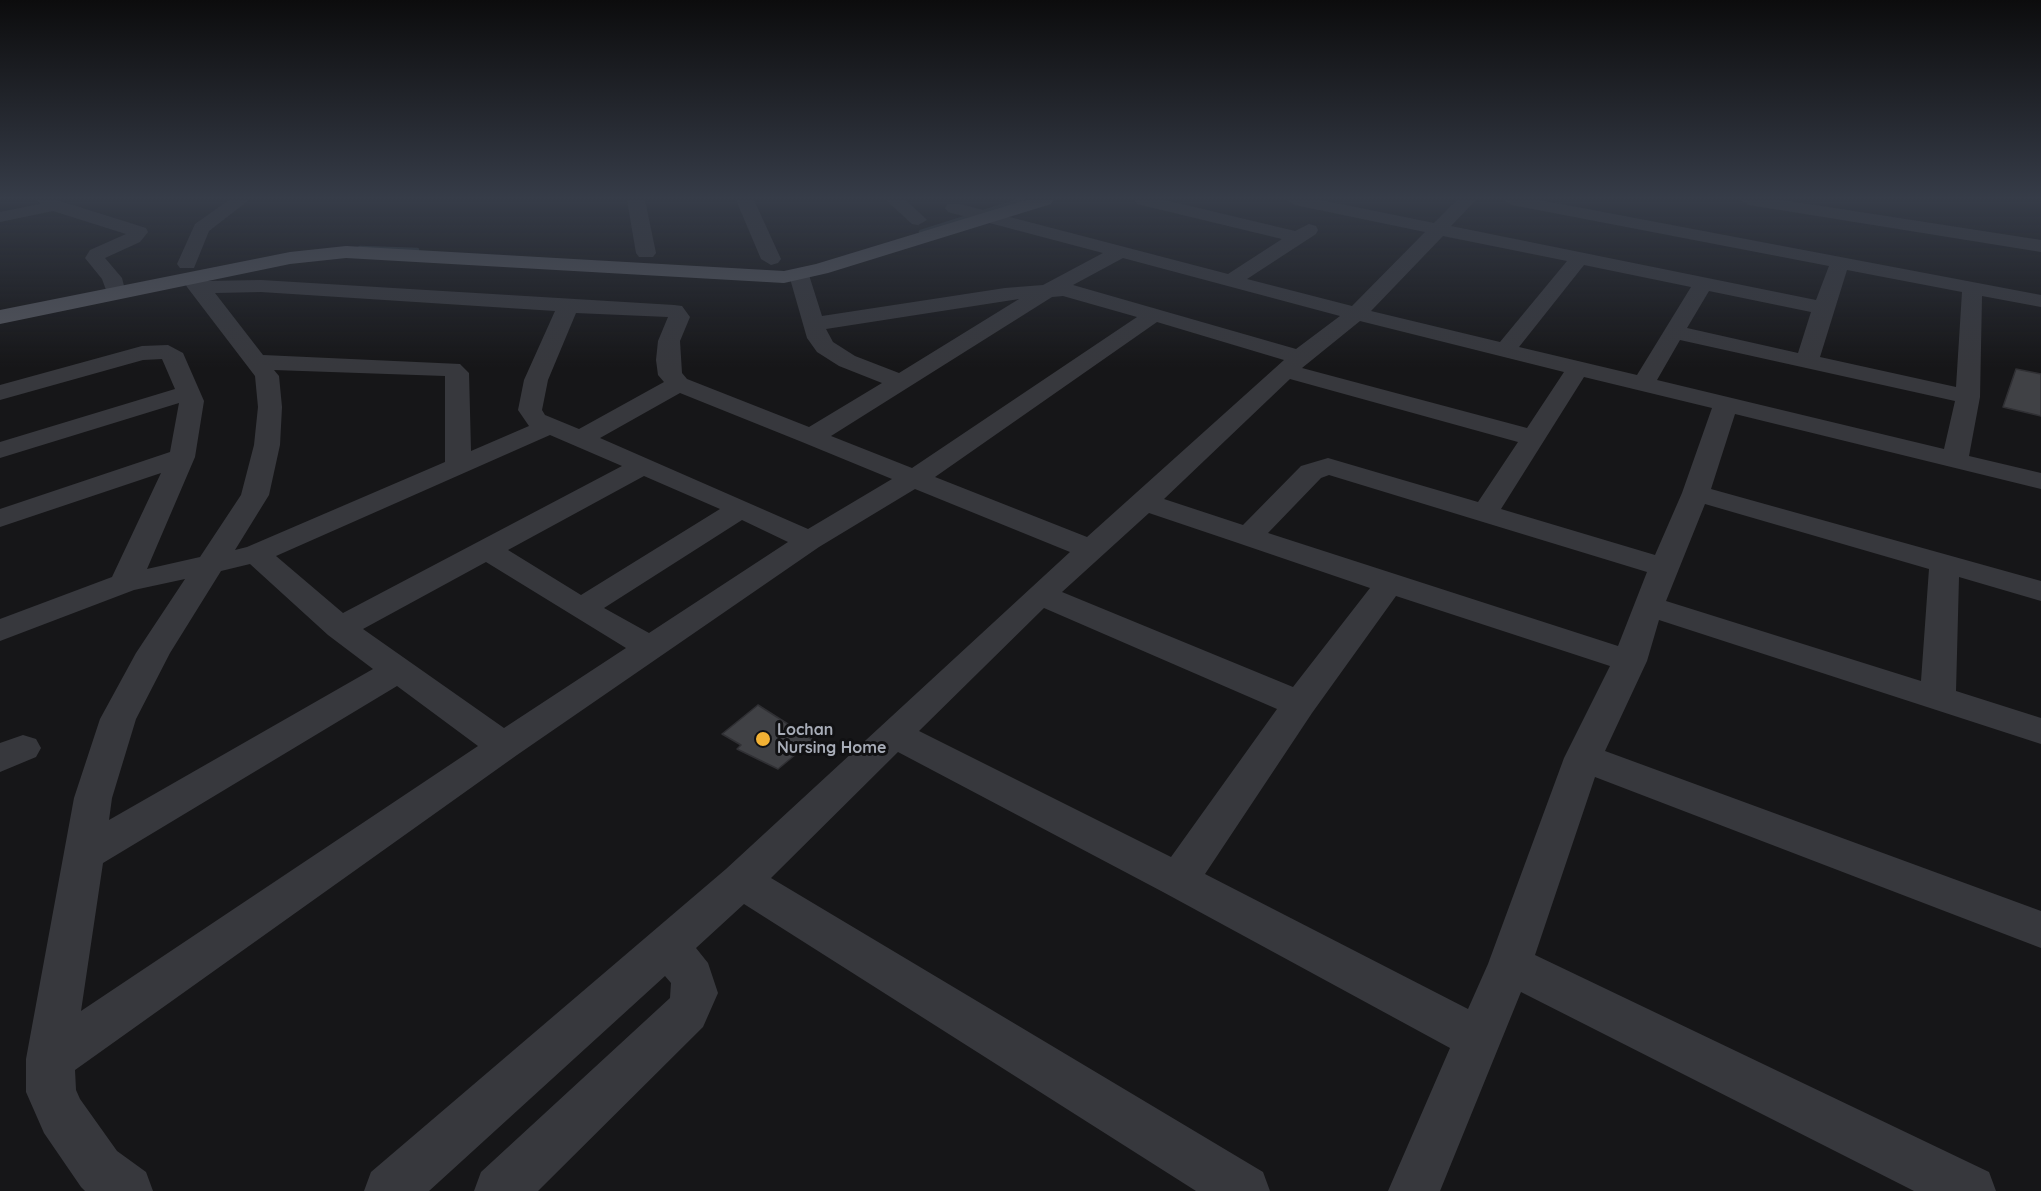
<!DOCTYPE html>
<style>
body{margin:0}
canvas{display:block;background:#161618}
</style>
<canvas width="2041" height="1191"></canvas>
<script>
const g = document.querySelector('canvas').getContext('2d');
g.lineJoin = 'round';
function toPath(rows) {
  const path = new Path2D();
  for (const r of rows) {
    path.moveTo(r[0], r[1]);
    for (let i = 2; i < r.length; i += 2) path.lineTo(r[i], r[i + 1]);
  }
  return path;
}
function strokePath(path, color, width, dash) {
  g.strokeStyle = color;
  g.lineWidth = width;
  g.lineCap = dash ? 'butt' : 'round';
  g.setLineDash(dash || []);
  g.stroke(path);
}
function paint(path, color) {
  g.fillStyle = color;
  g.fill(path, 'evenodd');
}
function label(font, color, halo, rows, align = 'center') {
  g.font = font + ' Quicksand,sans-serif';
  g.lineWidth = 6;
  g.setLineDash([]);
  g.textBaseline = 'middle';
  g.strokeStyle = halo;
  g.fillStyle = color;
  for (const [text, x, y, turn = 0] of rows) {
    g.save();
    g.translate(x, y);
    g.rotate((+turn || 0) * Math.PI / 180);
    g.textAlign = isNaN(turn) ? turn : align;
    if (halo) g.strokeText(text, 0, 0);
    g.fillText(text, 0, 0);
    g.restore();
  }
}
const stream = toPath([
 [921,232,1022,200],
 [360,248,417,250]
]);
const building = toPath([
 [2016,369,2041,374,2041,416,2003,407,2016,369],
 [758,705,813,740,778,769,737,749,741,745,722,734,758,705]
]);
const minor = toPath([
 [37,200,57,200,146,228,148,232,140,242,105,258,122,278,126,294,123,298,109,298,102,279,85,258,90,250,126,234,53,211,0,222,0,212,40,204,37,200],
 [229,200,249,200,209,231,194,268,180,268,177,264,195,224,229,200],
 [627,200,645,200,656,253,653,257,639,257,636,253,627,200],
 [736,200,754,200,781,259,778,263,771,265,761,259,736,200],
 [886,200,906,200,927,220,918,225,912,224,886,200],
 [1134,200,1165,200,1295,231,1309,224,1316,226,1318,230,1316,234,1247,279,1352,306,1425,232,1295,205,1286,200,1321,200,1434,223,1457,200,1476,200,1451,226,1816,300,1829,266,1512,205,1503,200,1540,200,2041,295,2041,307,1982,296,1980,397,1969,456,2041,473,2041,489,1735,414,1711,489,2041,581,2041,601,1959,577,1956,691,2041,718,2041,744,1659,620,1647,661,1605,751,2041,911,2041,948,1595,777,1535,955,1989,1172,1996,1191,1914,1191,1521,992,1440,1191,1388,1191,1450,1048,1163,892,898,752,771,878,1263,1172,1270,1191,1196,1191,744,904,696,948,708,963,718,993,703,1027,538,1191,474,1191,481,1172,670,998,671,983,665,976,429,1191,364,1191,371,1172,726,869,1070,552,915,489,819,547,517,755,75,1070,76,1090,80,1099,117,1151,146,1172,153,1191,85,1191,81,1187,44,1133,26,1092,26,1059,74,798,100,719,136,653,185,579,134,590,0,641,0,619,112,577,161,473,0,527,0,509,170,452,179,403,0,458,0,442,175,389,162,359,143,360,0,400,0,385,142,346,168,345,183,353,204,401,195,457,147,569,200,557,241,495,254,445,258,407,255,376,187,287,183,278,186,274,200,274,206,281,261,280,674,305,682,306,690,317,680,341,682,373,687,379,809,427,882,383,839,366,817,352,807,338,789,275,792,271,806,271,809,275,822,316,1005,288,1043,285,1103,253,948,212,945,208,948,204,960,204,1228,274,1282,239,1137,204,1134,200],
 [1443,236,1567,261,1500,342,1371,311,1443,236],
 [1123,258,1340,316,1296,349,1073,285,1123,258],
 [1584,265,1691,287,1637,375,1519,347,1584,265],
 [1847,270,1962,292,1956,387,1820,357,1847,270],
 [1709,291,1811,312,1798,353,1687,328,1709,291],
 [261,292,555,311,524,380,518,410,529,426,471,451,469,373,460,364,263,355,215,293,261,292],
 [1063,296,1137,317,912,468,831,436,1052,297,1063,296],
 [1019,299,899,373,855,356,833,342,826,329,1019,299],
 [576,313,668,317,658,341,656,360,658,375,664,382,579,429,545,415,542,410,548,380,576,313],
 [1360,321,1564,372,1527,428,1302,368,1360,321],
 [1157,322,1284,360,1087,537,935,477,1157,322],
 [1680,340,1955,401,1944,449,1657,380,1680,340],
 [274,370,445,376,445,462,247,547,235,550,269,495,280,445,282,407,279,376,274,370],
 [1584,377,1712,408,1682,493,1655,555,1501,509,1584,377],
 [1290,379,1518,442,1478,502,1328,458,1301,466,1243,525,1164,499,1290,379],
 [680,393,802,442,892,479,808,529,600,438,680,393],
 [550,435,622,466,343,613,276,556,550,435],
 [1329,475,1647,572,1618,646,1268,533,1321,478,1329,475],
 [644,476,720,509,581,595,508,550,644,476],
 [1705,504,1929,569,1921,681,1666,601,1705,504],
 [1149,513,1238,543,1370,588,1293,687,1062,592,1149,513],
 [742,520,788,542,649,633,604,608,742,520],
 [486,562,626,648,504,728,363,629,486,562],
 [250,564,328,635,373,669,109,820,112,798,136,719,170,653,221,571,250,564],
 [1396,596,1610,666,1564,758,1488,964,1468,1009,1205,874,1312,713,1396,596],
 [1044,608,1277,709,1171,857,919,731,1044,608],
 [397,686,478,746,81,1011,103,863,397,686],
 [1740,200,1783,200,2041,240,2041,252,1749,205,1740,200],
 [23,735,36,739,41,748,36,757,0,772,0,743,23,735]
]);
const major = toPath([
 [1026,200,1054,200,1051,204,828,273,784,283,346,258,290,264,0,324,0,310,290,252,346,246,784,271,816,264,1026,200]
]);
const markers = [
 [763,739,8,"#f2b134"]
];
const poiNames = [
 ["Lochan",777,730],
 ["Nursing Home",777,748]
];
strokePath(stream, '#2c353c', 4.5);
paint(building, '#404145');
strokePath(building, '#303034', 1.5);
paint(minor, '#37383d');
paint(major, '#53555c');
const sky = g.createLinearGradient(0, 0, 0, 367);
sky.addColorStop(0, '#0c0c0d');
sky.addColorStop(0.54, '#363c48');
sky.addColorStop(1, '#363c4800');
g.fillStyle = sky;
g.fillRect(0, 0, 2041, 367);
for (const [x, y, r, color] of markers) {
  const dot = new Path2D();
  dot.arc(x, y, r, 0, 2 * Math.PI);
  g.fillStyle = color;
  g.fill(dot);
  strokePath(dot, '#111113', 2);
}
label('bold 16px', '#a8adb8', '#111113', poiNames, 'left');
</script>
